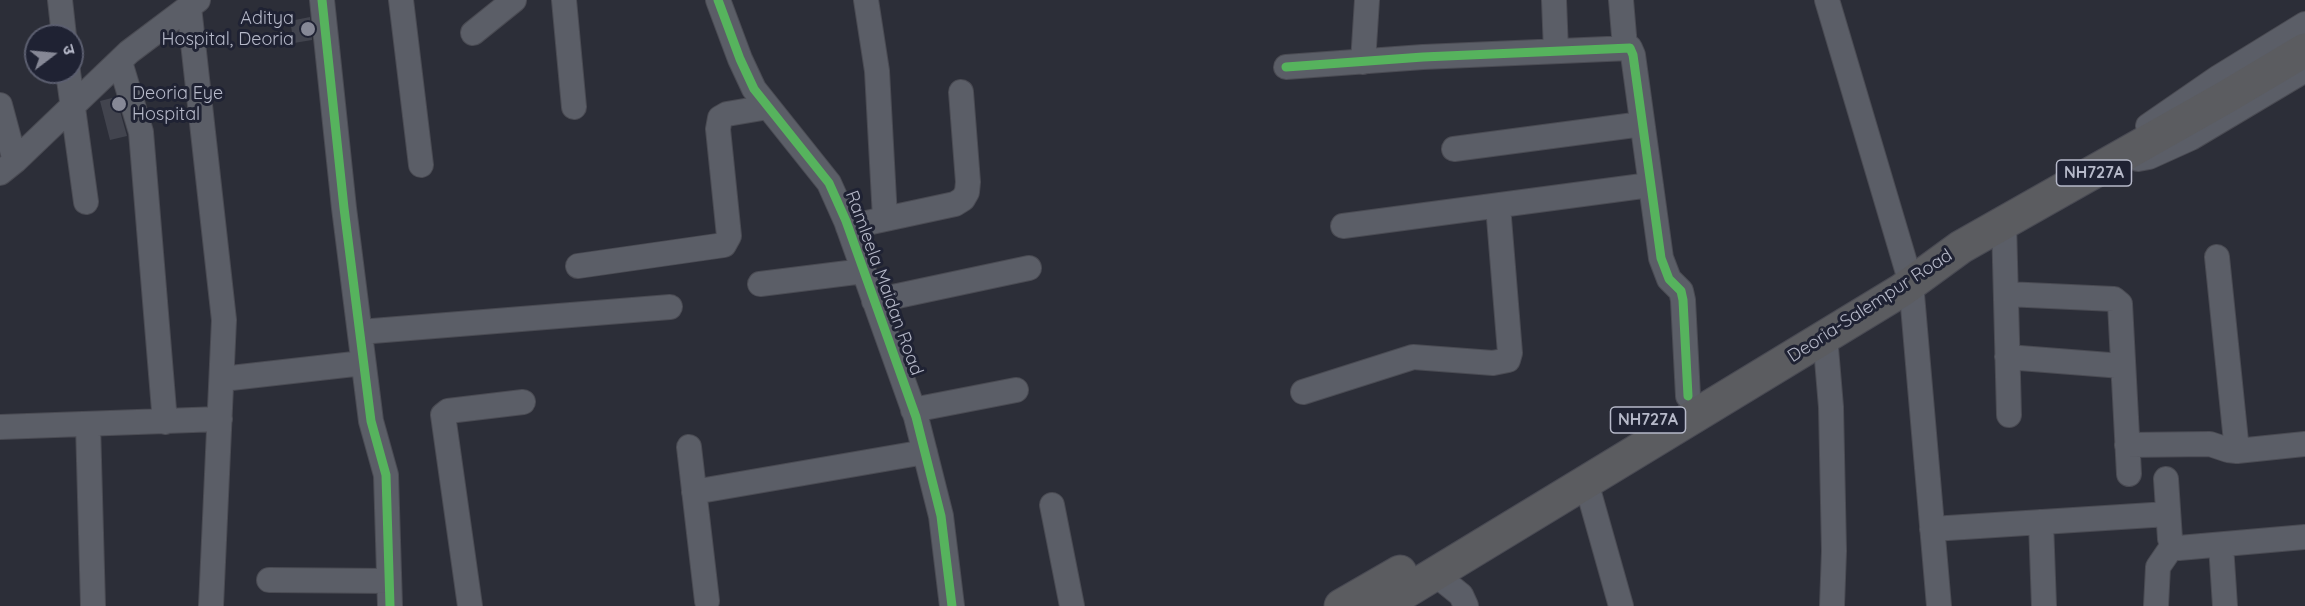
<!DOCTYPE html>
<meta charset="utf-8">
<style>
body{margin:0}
#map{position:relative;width:2305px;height:606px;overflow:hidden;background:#2c2e38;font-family:Quicksand,"Noto Sans Devanagari",sans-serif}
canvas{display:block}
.north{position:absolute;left:24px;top:24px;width:60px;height:60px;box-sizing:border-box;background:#1f2233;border:2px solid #5b5e6f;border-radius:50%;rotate:74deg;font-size:16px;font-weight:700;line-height:24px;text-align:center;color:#b6b9c9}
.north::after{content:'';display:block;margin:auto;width:21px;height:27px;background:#868896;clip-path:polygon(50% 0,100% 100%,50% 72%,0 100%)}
</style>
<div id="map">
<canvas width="2305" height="606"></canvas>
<div class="north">उ</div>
</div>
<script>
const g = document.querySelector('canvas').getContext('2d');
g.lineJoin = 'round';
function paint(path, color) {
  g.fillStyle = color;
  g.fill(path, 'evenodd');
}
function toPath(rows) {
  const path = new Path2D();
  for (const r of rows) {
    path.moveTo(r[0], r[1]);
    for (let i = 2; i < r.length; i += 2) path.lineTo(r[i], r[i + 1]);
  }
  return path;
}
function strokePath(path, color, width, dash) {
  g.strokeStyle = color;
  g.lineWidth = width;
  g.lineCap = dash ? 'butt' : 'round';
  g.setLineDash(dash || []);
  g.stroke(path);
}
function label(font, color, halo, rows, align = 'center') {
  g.font = font + ' Quicksand,sans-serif';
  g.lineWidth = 6;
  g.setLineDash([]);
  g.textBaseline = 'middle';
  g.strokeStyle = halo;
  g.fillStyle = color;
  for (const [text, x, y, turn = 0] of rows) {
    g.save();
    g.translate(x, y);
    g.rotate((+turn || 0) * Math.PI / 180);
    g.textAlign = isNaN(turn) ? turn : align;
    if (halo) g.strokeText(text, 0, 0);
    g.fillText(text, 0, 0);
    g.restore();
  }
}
const building = toPath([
 [310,17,312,40,294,43,290,21],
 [116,97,127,136,110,140,100,101]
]);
const minor = toPath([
 [60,0,64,36],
 [322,0,344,208,371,421,386,475,390,606],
 [401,0,421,165],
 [564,0,574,107],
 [718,0,740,59,754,89,829,183,846,221,916,417,941,516,952,606],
 [866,0,877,71,885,218],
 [1554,0,1556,51],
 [1621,0,1625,47],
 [1827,0,1911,283,1939,606],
 [189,7,224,320,211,606],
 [473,33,514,0],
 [120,62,141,132,165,422],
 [1363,62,1367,0],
 [1286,67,1423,57,1630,48,1633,55,1661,258,1669,279,1681,291,1683,300,1688,396],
 [68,72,86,202],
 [0,105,15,161],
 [2148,126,2219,77,2305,24],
 [1454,149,1642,124],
 [2138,159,2149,157,2191,138,2305,70],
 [0,173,15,161,129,52,198,0],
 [2004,223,2009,415],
 [1343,226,1650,185],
 [848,227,955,204,963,199,967,192,968,182,961,92],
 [2217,257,2237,451],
 [578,266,724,245,729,236,718,129,720,118,727,114,768,107],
 [760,284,864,271],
 [2006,294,2114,299,2120,304,2129,474],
 [874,301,1029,268],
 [360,332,670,307],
 [1825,336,1831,407,1834,551,1832,606],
 [2007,357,2122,366],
 [222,379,363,363],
 [1303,392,1413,357,1493,363,1508,360,1510,353,1498,206],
 [913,410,1016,390],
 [88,424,93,606],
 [0,427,220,419],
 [2127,445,2210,444,2228,450,2237,451,2305,444],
 [689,447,707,601],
 [2166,479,2170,539,2173,545,2179,548,2305,537],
 [1586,482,1621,606],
 [694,492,925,452],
 [1052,505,1072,606],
 [2041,522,2044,606],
 [1932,529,2168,514],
 [2221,545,2225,606],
 [1435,574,1461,595,1466,606],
 [269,580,389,581],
 [470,606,443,415,448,411,523,402],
 [2156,606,2158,567,2173,545]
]);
const highway = toPath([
 [1341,606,1400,572],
 [1382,606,1902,290,1961,247,2226,97,2305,50]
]);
const cycleway = toPath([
 [322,0,344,208,371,421,386,475,390,606],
 [718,0,740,59,754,89,829,183,846,221,916,417,941,516,952,606],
 [1286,67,1423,57,1630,48,1633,55,1661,258,1669,279,1681,291,1683,300,1688,396]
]);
const markers = [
 [308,29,8,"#868896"],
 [119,104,8,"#868896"]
];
const shields = [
 [2094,173,75],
 [1648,420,75]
];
const shieldNames = [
 ["NH727A",2094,173],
 ["NH727A",1648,420]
];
const poiNames = [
 ["Aditya",294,19],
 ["Hospital, Deoria",294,40],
 ["Deoria Eye",132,94,"left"],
 ["Hospital",132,115,"left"]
];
const streetNames = [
 ["Ramleela Maidan Road",884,283,70],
 ["Deoria-Salempur Road",1870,306,-33]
];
paint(building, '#42444e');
strokePath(minor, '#4a4b53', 26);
strokePath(highway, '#494a53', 35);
strokePath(minor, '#5b5e67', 24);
strokePath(highway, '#5b5c60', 33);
strokePath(cycleway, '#56b35d', 9);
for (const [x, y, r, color] of markers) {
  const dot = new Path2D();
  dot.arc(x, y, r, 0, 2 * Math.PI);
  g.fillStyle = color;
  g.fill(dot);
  strokePath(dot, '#1f2233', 2);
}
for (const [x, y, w] of shields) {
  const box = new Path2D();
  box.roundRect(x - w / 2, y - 13, w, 26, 4.5);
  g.fillStyle = '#1f2233';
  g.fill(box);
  strokePath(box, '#b6b9c9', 1.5);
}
label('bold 16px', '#b6b9c9', null, shieldNames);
label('18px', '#b6b9c9', '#1f2233', poiNames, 'right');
label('18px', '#b6b9c9', '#1f2233', streetNames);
</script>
